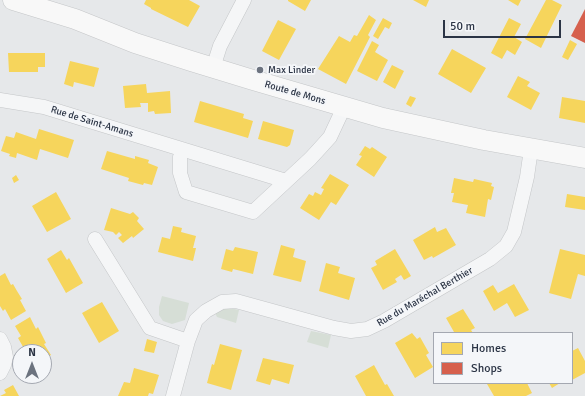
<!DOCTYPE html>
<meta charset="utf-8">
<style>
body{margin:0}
#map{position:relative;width:585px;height:396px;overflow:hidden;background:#e6e8ea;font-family:Signika,sans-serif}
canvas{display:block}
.legend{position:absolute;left:433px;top:332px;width:140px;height:52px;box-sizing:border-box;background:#f4f6f9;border:1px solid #a4a8b1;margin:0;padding:5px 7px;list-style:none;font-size:12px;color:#2b3445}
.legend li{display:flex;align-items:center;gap:8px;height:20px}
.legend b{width:20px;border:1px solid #a4a8b1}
.north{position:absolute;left:12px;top:344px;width:40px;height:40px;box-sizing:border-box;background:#f4f6f9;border:1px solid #a4a8b1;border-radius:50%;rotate:0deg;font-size:11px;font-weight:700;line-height:16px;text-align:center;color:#2b3445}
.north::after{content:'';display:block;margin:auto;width:14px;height:18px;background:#6c737f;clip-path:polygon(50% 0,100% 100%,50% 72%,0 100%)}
.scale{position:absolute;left:443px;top:20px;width:118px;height:18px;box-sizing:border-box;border:2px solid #2b3445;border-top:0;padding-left:5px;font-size:12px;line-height:14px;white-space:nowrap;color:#2b3445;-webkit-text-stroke:3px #f4f6f9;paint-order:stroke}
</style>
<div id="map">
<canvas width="585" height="396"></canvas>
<ul class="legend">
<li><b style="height:11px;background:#f6d55c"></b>Homes</li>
<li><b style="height:11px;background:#d6604d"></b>Shops</li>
</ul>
<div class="north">N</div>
<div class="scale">50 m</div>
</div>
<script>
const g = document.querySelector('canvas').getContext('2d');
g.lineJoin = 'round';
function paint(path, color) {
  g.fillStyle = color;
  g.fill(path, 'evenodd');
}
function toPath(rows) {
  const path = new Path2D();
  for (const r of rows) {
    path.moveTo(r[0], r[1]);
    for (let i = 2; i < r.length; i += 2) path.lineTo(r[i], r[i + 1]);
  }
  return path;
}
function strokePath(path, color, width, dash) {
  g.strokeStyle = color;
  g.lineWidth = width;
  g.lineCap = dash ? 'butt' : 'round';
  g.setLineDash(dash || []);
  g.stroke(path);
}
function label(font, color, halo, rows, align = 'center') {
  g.font = font + ' Signika,sans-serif';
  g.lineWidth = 4;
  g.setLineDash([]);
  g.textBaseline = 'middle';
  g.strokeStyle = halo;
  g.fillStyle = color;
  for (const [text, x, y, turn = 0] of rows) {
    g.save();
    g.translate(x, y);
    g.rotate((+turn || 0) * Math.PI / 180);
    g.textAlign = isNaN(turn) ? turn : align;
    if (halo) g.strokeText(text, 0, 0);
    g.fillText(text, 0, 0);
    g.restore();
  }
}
const green = toPath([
 [162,296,189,303,185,320,172,324,163,321,159,315,159,307],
 [226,307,239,310,236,323,217,317,215,313],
 [311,331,331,335,328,348,307,342]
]);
const homes = toPath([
 [146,0,189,0,200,6,188,27,151,9,151,8,144,4],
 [288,0,311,0,305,11,288,1],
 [413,0,429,0,426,7],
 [508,0,521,0,518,6],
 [546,0,552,0,562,5,541,48,525,39],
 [369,15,376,20,368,35,370,37,346,84,318,69,339,36,350,42,354,35,357,36],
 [383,18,392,23,389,29,385,27,378,39,373,36],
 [509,18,521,24,514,37,522,42,515,55,507,50,502,59,491,53],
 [278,20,296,29,279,60,262,51],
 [570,40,577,44,568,60,562,57],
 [372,41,379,45,375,52,388,60,377,81,357,71],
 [452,49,486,68,471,93,438,74],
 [8,53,45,53,45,67,38,67,38,72,9,72],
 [70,61,99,68,94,87,74,82,73,87,64,84],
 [392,65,404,71,395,89,383,82],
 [518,76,530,82,527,86,540,93,531,110,507,97],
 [146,84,147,93,170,91,171,113,155,114,154,111,148,112,148,103,140,103,141,107,125,108,123,86],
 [410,96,416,98,411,107,406,104],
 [562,97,585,101,585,123,559,118],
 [200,101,244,114,243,118,253,121,248,138,194,122],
 [263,121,294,130,290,145,287,147,258,139],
 [39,129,74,140,68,158,40,149,37,160,17,153,16,158,9,156,10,154,1,151,6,136,14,138,16,132,36,139],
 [365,146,370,149,372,147,387,157,374,177,356,165,362,156,359,155],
 [107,151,135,159,135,156,149,160,148,163,158,167,152,185,144,183,143,185,128,181,129,178,101,169],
 [330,174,349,185,336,205,331,202,319,220,300,208,309,194,313,196,315,192,321,195,324,189,321,188],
 [16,175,19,180,14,183,12,178],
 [454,178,473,182,474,179,492,183,491,186,494,187,491,200,488,199,485,217,466,213,468,205,452,202,454,193,451,193],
 [56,192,71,219,47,232,32,206],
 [567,194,585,197,585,210,565,207],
 [111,208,130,214,133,212,139,218,137,221,144,229,133,238,132,236,123,243,118,238,122,235,119,232,116,235,113,232,104,230],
 [173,226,182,228,181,232,196,236,193,248,196,248,193,261,158,252,162,237,170,239],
 [435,227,437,232,446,228,456,245,433,258,432,256,424,260,413,240],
 [281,245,295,249,293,257,306,261,301,282,273,275],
 [235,247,258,252,253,274,233,269,232,272,221,269,226,249,233,251],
 [395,249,411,276,404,280,401,275,395,279,397,282,383,290,371,268,377,265,375,261],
 [560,249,585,255,585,276,578,274,571,299,549,293],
 [61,250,67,260,69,258,83,283,66,293,47,259],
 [326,263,340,267,338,273,355,278,349,300,319,291],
 [5,273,11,285,13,284,17,291,22,299,20,300,26,311,11,320,5,309,3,311,0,306,0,276],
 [514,284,529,310,515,317,507,303,494,311,483,291,493,285,498,293],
 [102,302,119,331,99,343,82,313],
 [463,309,475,328,471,330,473,333,452,333,454,332,446,318],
 [30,317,36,329,38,327,46,343,44,344,51,355,44,359,44,352,26,352,18,338,21,336,15,326],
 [412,333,417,339,420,337,429,353,426,355,433,367,415,378,395,343],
 [147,339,157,342,154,353,144,351],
 [220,344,242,350,231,390,207,383,212,364,214,365],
 [578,348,585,361,585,373,572,380,572,351],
 [263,358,294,365,289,384,272,379,270,385,256,381],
 [374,365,385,385,387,384,394,396,366,396,355,376],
 [134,368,159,375,153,394,149,393,148,396,118,396,124,382,130,383],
 [489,383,527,383,532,393,526,396,494,396,487,384],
 [549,383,560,383,552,388],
 [13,385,19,396,0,396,6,393,4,390]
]);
const shops = toPath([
 [585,9,585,43,571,36]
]);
const minor = toPath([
 [213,68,220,46,244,0],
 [0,100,44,107,286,181],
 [183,150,180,157,180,173,186,192,253,212,310,159,321,147,330,137,344,107],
 [95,239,150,328,188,341],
 [0,339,4,347,6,357,4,365,0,373],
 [173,396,188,341,196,320,206,311,222,302,236,301,334,328,351,331,367,329,384,321,490,259,506,246,514,232,527,177,531,149]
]);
const secondary = toPath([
 [13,0,75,19,135,43,191,61,253,80,383,118,484,140,585,158]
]);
const markers = [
 [260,70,4,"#6c737f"]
];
const poiNames = [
 ["Max Linder",268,70]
];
const streetNames = [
 ["Route de Mons",295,93,16],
 ["Rue de Saint-Amans",92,122,17],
 ["Rue du Maréchal Berthier",425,297,-30]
];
paint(green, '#d6ded6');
paint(homes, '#f6d55c');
paint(shops, '#d6604d');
strokePath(minor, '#c4c6c8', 15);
strokePath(secondary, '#c4c6c8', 21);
strokePath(minor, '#f5f6f7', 14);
strokePath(secondary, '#f8f8f8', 20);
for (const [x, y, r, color] of markers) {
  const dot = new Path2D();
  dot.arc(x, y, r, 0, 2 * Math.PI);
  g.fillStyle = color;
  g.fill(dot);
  strokePath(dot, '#f4f6f9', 1.5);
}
label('10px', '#2b3445', '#f4f6f9', poiNames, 'left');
label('10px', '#2b3445', '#f4f6f9', streetNames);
</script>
